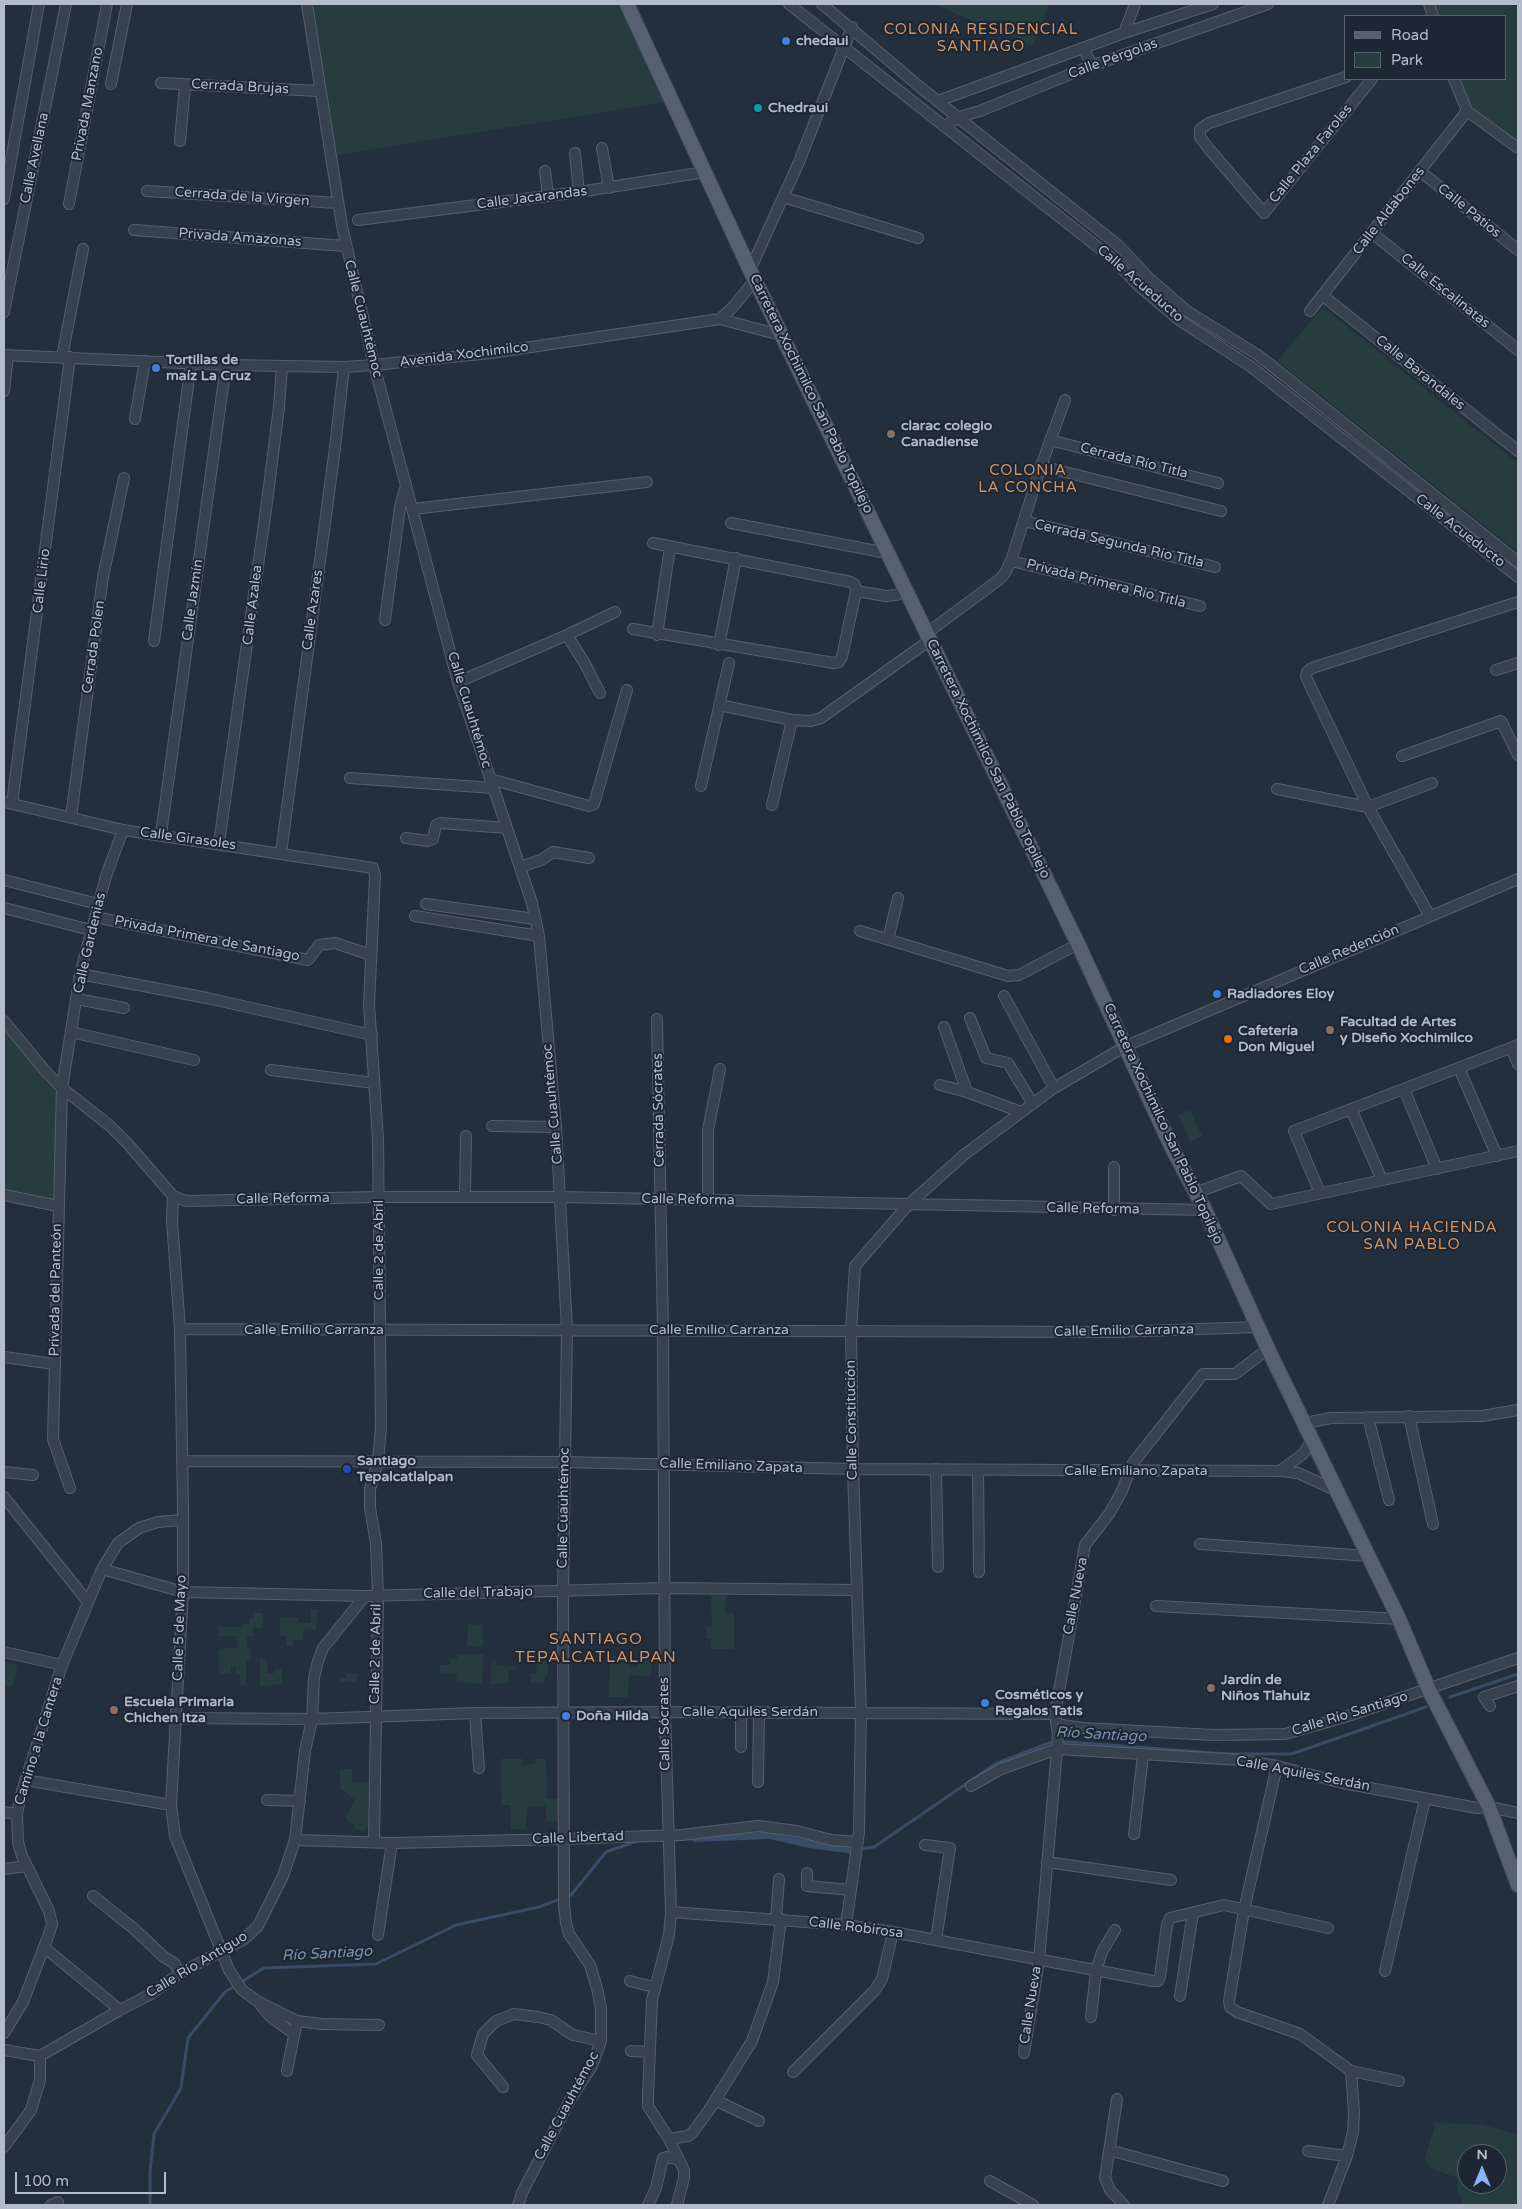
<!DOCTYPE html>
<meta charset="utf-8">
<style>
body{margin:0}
#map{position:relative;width:1522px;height:2209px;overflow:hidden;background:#242f3e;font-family:"Varela Round",sans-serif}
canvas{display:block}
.frame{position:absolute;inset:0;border:5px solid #b4bcc9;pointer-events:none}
.legend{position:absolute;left:1344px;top:15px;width:162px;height:65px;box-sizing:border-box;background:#1d2633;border:1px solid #59626f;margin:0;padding:6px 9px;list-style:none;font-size:15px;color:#b4bcc9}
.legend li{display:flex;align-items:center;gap:10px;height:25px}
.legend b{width:25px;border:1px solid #59626f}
.north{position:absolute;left:1457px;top:2144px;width:50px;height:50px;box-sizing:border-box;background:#1d2633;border:1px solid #59626f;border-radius:50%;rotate:0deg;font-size:14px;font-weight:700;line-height:20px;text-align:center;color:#b4bcc9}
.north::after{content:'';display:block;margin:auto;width:18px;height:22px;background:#8ab4f8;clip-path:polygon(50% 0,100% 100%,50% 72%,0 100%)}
.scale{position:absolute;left:15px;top:2172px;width:151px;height:22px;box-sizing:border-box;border:2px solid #b4bcc9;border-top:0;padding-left:6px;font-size:15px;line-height:18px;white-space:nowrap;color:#b4bcc9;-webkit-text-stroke:4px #1d2633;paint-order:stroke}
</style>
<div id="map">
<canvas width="1522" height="2209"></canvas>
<div class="frame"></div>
<ul class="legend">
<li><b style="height:6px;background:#56606e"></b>Road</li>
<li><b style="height:14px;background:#263c3f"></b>Park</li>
</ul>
<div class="north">N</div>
<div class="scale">100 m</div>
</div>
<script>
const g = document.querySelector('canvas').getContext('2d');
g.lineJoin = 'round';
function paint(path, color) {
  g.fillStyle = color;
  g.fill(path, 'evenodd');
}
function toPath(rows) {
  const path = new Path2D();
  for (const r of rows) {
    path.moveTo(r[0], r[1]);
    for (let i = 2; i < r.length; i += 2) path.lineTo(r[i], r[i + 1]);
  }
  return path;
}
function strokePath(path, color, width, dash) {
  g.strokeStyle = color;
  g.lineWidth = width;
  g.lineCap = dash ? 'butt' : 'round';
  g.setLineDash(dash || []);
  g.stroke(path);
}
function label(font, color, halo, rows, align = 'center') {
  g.font = font + ' "Varela Round",sans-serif';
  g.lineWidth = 4;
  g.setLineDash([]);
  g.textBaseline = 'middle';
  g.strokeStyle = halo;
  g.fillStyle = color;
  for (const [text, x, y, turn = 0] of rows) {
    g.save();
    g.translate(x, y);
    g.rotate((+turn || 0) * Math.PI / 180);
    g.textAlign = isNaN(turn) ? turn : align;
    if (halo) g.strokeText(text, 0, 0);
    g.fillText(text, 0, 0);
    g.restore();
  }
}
const green = toPath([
 [309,4,623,4,673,101,330,156],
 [933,4,1050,4,1032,46],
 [1431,4,1518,4,1518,145,1470,109,1457,79,1506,79,1506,16,1435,16],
 [1323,307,1518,463,1518,552,1277,361],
 [4,1026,60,1094,53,1202,4,1190],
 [1190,1110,1202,1136,1190,1142,1178,1115],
 [726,1594,725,1613,734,1613,734,1649,711,1649,711,1639,706,1639,707,1627,712,1627,711,1595],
 [311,1609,318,1609,316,1631,304,1629,302,1641,294,1639,292,1646,286,1646,287,1636,280,1636,280,1618,298,1618,298,1623,311,1623],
 [253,1613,263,1613,263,1628,253,1628,253,1636,247,1636,247,1648,251,1648,251,1659,246,1660,246,1685,240,1685,240,1674,236,1674,236,1667,231,1667,231,1674,219,1674,219,1649,237,1647,236,1636,219,1636,219,1627,243,1627,243,1624,249,1624,249,1618,253,1618],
 [468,1624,483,1625,483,1647,467,1646],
 [457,1654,483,1654,482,1684,456,1682,457,1674,440,1674,440,1665,449,1665,450,1659,457,1659],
 [610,1656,629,1657,629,1667,638,1667,638,1660,652,1660,651,1676,629,1675,628,1697,609,1697],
 [260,1659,267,1659,268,1673,275,1673,275,1669,282,1669,282,1684,260,1687],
 [548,1659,548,1675,545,1675,545,1682,530,1683,530,1674,536,1674,537,1660],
 [496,1660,496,1666,516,1666,516,1670,508,1670,509,1683,491,1684,491,1661],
 [4,1662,15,1664,17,1667,14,1684,9,1687,4,1686],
 [346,1673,357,1673,357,1682,340,1682,340,1678,346,1678],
 [501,1759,523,1759,523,1765,535,1764,536,1759,546,1759,547,1799,560,1799,560,1821,546,1821,546,1806,527,1806,526,1829,511,1829,511,1805,502,1805],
 [340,1769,352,1769,352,1782,371,1782,370,1825,363,1831,355,1829,354,1823,349,1823,346,1817,355,1800,340,1788],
 [1434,2122,1482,2125,1518,2134,1518,2205,1460,2205,1463,2198,1457,2192,1458,2180,1455,2177,1432,2169,1426,2163,1425,2158,1435,2126],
 [1467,2154,1497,2154,1497,2184,1467,2184]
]);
const water = toPath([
 [765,1832,817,1841,855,1846,853,1854,809,1848,769,1839,694,1842,688,1838,694,1836]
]);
const stream = toPath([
 [1450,1697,1518,1674],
 [858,1849,874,1847,995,1764,1049,1743,1069,1742,1228,1754,1292,1754,1426,1707],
 [150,2205,150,2172,154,2134,181,2088,188,2038,225,1992,264,1968,376,1964,456,1925,539,1907,571,1895,606,1852,637,1841]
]);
const minor = toPath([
 [307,4,342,226,374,365,458,682,532,903,539,936,556,1127,567,1329,563,1592,564,1905,566,1923,569,1934,590,1965,597,1988,601,2008,601,2041,592,2066,570,2100,522,2193,518,2205],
 [789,4,1113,259,1140,287,1179,320,1250,366,1518,577],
 [822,4,920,87,1119,246,1150,279,1187,311,1258,355,1518,562],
 [1429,4,1433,16],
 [1124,33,1135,4],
 [1083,48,1092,65],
 [1346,77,1209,123,1200,129,1200,137,1209,149,1264,213,1372,79],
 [1454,79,1467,111,1518,148],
 [161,83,319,91],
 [111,84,127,4],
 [938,101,1124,33,1213,4],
 [945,126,959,117,980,111,1083,69,1268,4],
 [180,141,185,85],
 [602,148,609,188],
 [575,153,579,192],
 [545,171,548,195],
 [1420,171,1518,250],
 [147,191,337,203],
 [783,197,918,238],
 [4,199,39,4],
 [69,204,107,4],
 [358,220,579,192,705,172],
 [134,230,345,246],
 [1372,233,1518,350],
 [750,270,799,162,852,27],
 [1322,295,1518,451],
 [1310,311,1467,111],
 [4,312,66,4],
 [720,319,784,336],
 [4,355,226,365,344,367,374,365,491,353,720,319,733,307,755,280],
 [62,357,83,249],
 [4,391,8,355],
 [135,419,145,361],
 [1050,440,1218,483],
 [1041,466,1221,511],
 [413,509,647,482],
 [1024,521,1215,567],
 [731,523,887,553],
 [1011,561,1200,606],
 [856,591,886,596,897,595,905,590],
 [385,620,400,507,406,485],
 [633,629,834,663,839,662,842,657,856,591,855,585,851,582,653,543],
 [927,633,1000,579,1005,573,1011,561,1041,466,1065,400],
 [567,635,585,664,600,693],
 [657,635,670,547],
 [154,641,191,363],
 [719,645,736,558],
 [1496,670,1518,663],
 [458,682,567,635,615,612],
 [719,705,792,720,811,721,821,718,930,640],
 [1402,756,1501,721,1518,755],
 [350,778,493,788],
 [490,779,589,806,594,804,627,690],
 [701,786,729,663],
 [1277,789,1368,807,1432,783],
 [4,802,123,830,373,868,375,876,369,1004,378,1139,381,1428,378,1461,370,1489,370,1508,376,1543,378,1595,374,1842],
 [12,804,70,357],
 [772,805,792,720],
 [71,817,103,577,124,478],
 [161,834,226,365],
 [406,838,428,841,433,839,436,825,440,823,507,828],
 [219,843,267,502,279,407,282,366],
 [281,853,335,448,344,367],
 [520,867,541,860,553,852,589,858],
 [4,880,98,904],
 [426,904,535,919],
 [4,908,91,930],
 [415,916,539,936],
 [1430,916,1368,807,1306,677,1307,672,1312,668,1518,602],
 [95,917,308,960,319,945,335,943,371,955],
 [860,931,1008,976,1019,975,1078,944],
 [888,940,898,898],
 [80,974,207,998,372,1035],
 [1004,996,1054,1088],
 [77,999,124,1008],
 [970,1018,986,1058,1008,1063,1033,1104],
 [657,1019,663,1330,665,1712,671,1912,669,1935,652,2000,648,2096,648,2106,669,2139,684,2170,684,2178,677,2205],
 [4,1021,47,1073,62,1088,110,1126,128,1144,173,1196],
 [944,1027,967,1092],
 [71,1032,194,1060],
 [1511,1048,1518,1064],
 [1459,1068,1497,1156],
 [271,1070,374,1083],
 [940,1085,967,1092,1021,1112],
 [1404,1089,1437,1169],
 [1351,1109,1382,1180],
 [492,1126,556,1127],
 [1114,1167,1114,1210],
 [1195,1193,1241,1176,1271,1204,1518,1151],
 [1320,1193,1294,1131,1518,1045],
 [4,1195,58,1206],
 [173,1196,186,1201,379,1197,560,1197,1205,1210],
 [173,1196,172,1221,180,1329,183,1508,183,1592,171,1805,175,1836,229,1970,242,1990,257,2001,297,2021,322,2024,379,2025],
 [465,1197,466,1136],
 [708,1199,708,1130,720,1069],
 [180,1329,1115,1332,1258,1327],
 [1268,1349,1235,1374,1203,1374,1133,1463,1121,1493,1109,1514,1085,1545,1055,1714,1058,1734,1057,1749,1241,1760,1277,1766,1343,1783,1477,1808,1489,1807,1518,1813],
 [4,1357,54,1364],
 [1409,1416,1433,1524],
 [1368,1417,1389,1500],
 [1305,1423,1331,1418,1482,1416,1518,1410],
 [182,1461,564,1462,853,1469,1280,1471,1298,1473,1335,1490],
 [936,1469,938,1567],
 [978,1470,979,1572],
 [1280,1471,1303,1454,1313,1439],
 [4,1472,33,1475],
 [70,1488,53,1439,62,1088,80,974,106,876,123,830],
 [4,1497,88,1602],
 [1200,1544,1368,1556],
 [102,1569,183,1592,365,1596,663,1588,856,1590],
 [1156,1606,1399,1619],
 [4,1652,62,1665],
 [1490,1706,1484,1697,1518,1686],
 [741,1712,741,1747],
 [475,1713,479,1768],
 [176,1718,312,1719,475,1713,665,1712,1055,1714],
 [1056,1724,1083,1728,1214,1735,1285,1734,1345,1717,1518,1658],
 [1277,1766,1244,1910,1229,2001,1230,2007,1237,2012,1300,2034,1351,2071,1354,2112,1353,2132,1347,2156,1328,2205],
 [25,1780,171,1805],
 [758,1782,759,1712],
 [971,1786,1001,1769,1057,1749,1039,1961,1024,2053],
 [267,1800,300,1801],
 [4,1812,17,1814],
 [1134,1834,1143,1755],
 [295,1840,392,1843,563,1839,682,1835,758,1826,797,1831,831,1840,858,1842],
 [925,1845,950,1848,936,1940],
 [1047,1862,1171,1880],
 [4,1869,27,1866],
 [807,1873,807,1886,851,1890],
 [93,1896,133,1928,164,1957,174,1963,180,1973],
 [671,1912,846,1925,893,1932,1153,1981,1158,1981,1160,1977,1167,1925,1170,1918,1224,1905,1328,1928],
 [776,1919,779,1879],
 [846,1925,859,1832,861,1712,853,1469,851,1331,855,1266,908,1205,965,1154,1054,1088,1126,1046,1518,879],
 [378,1935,392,1843],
 [45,1948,120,2010],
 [1385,1971,1425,1799],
 [630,1981,654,1987],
 [1180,1996,1193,1913],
 [260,2004,271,2017,294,2034],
 [1091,2017,1096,1971,1102,1952,1115,1930],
 [4,2033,23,2002,49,1934,52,1924,49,1911,22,1856,18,1842,17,1814,21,1795,62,1665,102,1569,118,1543,139,1528,158,1522,182,1520],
 [4,2050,40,2056,120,2010,151,1994,180,1973,243,1940,258,1926,283,1876,295,1840,305,1751,312,1719,314,1678,318,1661,323,1648,365,1596],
 [631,2051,650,2052],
 [287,2071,297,2021],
 [1351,2071,1399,2081],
 [793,2072,875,1990,882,1979,893,1932],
 [503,2087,477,2055,483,2034,496,2021,514,2014,538,2017,551,2020,573,2035,601,2041],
 [1117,2099,1105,2178,1110,2190,1124,2205],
 [715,2100,759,2121],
 [669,2139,688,2136,693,2132,709,2110,752,2041,773,1982,781,1919],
 [4,2147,31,2110,40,2080,40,2056],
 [1109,2150,1223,2181],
 [1308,2151,1347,2156],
 [990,2181,1033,2205],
 [51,2205,58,2202],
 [648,2205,656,2188,663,2158,667,2157,679,2160]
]);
const major = toPath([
 [627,4,750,270,1078,944,1171,1146,1205,1210,1268,1349,1399,1619,1429,1690,1489,1807,1518,1885]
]);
const markers = [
 [786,41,5,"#3f7fe0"],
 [758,108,5,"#0f9aa8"],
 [156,368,5,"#3f7fe0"],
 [891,434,5,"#8d6e63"],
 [1217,994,5,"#3f7fe0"],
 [1330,1030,5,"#8d6e63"],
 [1228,1039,5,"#e8710a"],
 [347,1469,5,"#1a4fb4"],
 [1211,1688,5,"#8d6e63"],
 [985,1703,5,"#3f7fe0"],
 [114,1710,5,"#8d6e63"],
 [566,1716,5,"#3f7fe0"]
];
const poiNames = [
 ["chedaui",796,41],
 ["Chedraui",768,108],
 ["Tortillas de",166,360],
 ["maíz La Cruz",166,376],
 ["clarac colegio",901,426],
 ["Canadiense",901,442],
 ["Radiadores Eloy",1227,994],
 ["Facultad de Artes",1340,1022],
 ["y Diseño Xochimilco",1340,1038],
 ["Cafetería",1238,1031],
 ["Don Miguel",1238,1047],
 ["Santiago",357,1461],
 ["Tepalcatlalpan",357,1477],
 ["Jardín de",1221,1680],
 ["Niños Tlahuiz",1221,1696],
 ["Cosméticos y",995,1695],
 ["Regalos Tatis",995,1711],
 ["Escuela Primaria",124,1702],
 ["Chichen Itza",124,1718],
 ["Doña Hilda",576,1716]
];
const streetNames = [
 ["Calle Pérgolas",1113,59,-20],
 ["Cerrada Brujas",240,87,3],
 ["Privada Manzano",88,104,-79],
 ["Calle Plaza Faroles",1311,154,-51],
 ["Calle Avellana",35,158,-78],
 ["Cerrada de la Virgen",242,197,4],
 ["Calle Jacarandas",532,198,-7],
 ["Calle Aldabones",1389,211,-52],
 ["Calle Patios",1469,211,39],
 ["Privada Amazonas",240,238,4],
 ["Calle Acueducto",1140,284,41],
 ["Calle Escalinatas",1445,291,39],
 ["Calle Cuauhtémoc",363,319,76],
 ["Avenida Xochimilco",464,355,-7],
 ["Calle Barandales",1420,373,39],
 ["Carretera Xochimilco San Pablo Topilejo",811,394,64],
 ["Cerrada Río Titla",1134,461,14],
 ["Calle Acueducto",1460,531,38],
 ["Cerrada Segunda Río Titla",1119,544,13],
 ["Calle Lirio",42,581,-83],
 ["Privada Primera Río Titla",1106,584,14],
 ["Calle Jazmín",193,600,-82],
 ["Calle Azalea",253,605,-83],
 ["Calle Azares",313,610,-82],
 ["Cerrada Polen",94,647,-82],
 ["Calle Cuauhtémoc",469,710,73],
 ["Carretera Xochimilco San Pablo Topilejo",988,759,64],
 ["Calle Girasoles",188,839,8],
 ["Privada Primera de Santiago",207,939,11],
 ["Calle Gardenias",90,943,-77],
 ["Calle Redención",1349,950,-23],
 ["Calle Cuauhtémoc",553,1104,-95],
 ["Cerrada Sócrates",659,1110,-91],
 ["Carretera Xochimilco San Pablo Topilejo",1163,1124,65],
 ["Calle Reforma",283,1199,-1],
 ["Calle Reforma",688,1200,1],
 ["Calle Reforma",1093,1209,1],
 ["Calle 2 de Abril",379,1250,-90],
 ["Privada del Panteón",56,1290,-89],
 ["Calle Emilio Carranza",314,1330],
 ["Calle Emilio Carranza",719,1330],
 ["Calle Emilio Carranza",1124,1331,-1],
 ["Calle Constitución",852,1420,-91],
 ["Calle Emiliano Zapata",731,1466,2],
 ["Calle Emiliano Zapata",1136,1471],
 ["Calle Cuauhtémoc",564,1508,-89],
 ["Calle del Trabajo",478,1593,-1],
 ["Calle Nueva",1076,1596,-79],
 ["Calle 5 de Mayo",180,1628,-88],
 ["Calle 2 de Abril",376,1654,-89],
 ["Calle Aquiles Serdán",750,1712],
 ["Calle Río Santiago",1350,1714,-17],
 ["Calle Sócrates",665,1724,-91],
 ["Camino a la Cantera",39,1741,-73],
 ["Calle Aquiles Serdán",1303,1774,11],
 ["Calle Libertad",578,1838,-2],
 ["Calle Robirosa",856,1928,7],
 ["Calle Río Antiguo",197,1965,-31],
 ["Calle Nueva",1031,2005,-81],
 ["Calle Cuauhtémoc",567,2106,-62]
];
const neighbourhoodNames = [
 ["COLONIA RESIDENCIAL",981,30],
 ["SANTIAGO",981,47],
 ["COLONIA",1028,471],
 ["LA CONCHA",1028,488],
 ["COLONIA HACIENDA",1412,1228],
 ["SAN PABLO",1412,1245]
];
const waterNames = [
 ["Río Santiago",1101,1735,3],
 ["Río Santiago",327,1954,-3]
];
const quarterNames = [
 ["SANTIAGO",596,1640],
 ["TEPALCATLALPAN",596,1658]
];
paint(green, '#263c3f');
paint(water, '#394c67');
strokePath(stream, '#394c67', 3);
strokePath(minor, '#565f6c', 12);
strokePath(major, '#414a57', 16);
strokePath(minor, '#38414e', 10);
strokePath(major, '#56606e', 14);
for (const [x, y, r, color] of markers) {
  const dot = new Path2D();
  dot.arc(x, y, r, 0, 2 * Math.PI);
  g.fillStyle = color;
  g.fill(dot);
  strokePath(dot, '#1d2633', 2);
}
label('bold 14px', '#b4bcc9', '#1d2633', poiNames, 'left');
label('14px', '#b4bcc9', '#1d2633', streetNames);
g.letterSpacing = '1px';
label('15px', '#d59563', '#1d2633', neighbourhoodNames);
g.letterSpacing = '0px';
label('italic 15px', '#7c92b1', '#1d2633', waterNames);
g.letterSpacing = '1px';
label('16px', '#d59563', '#1d2633', quarterNames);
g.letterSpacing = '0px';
</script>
